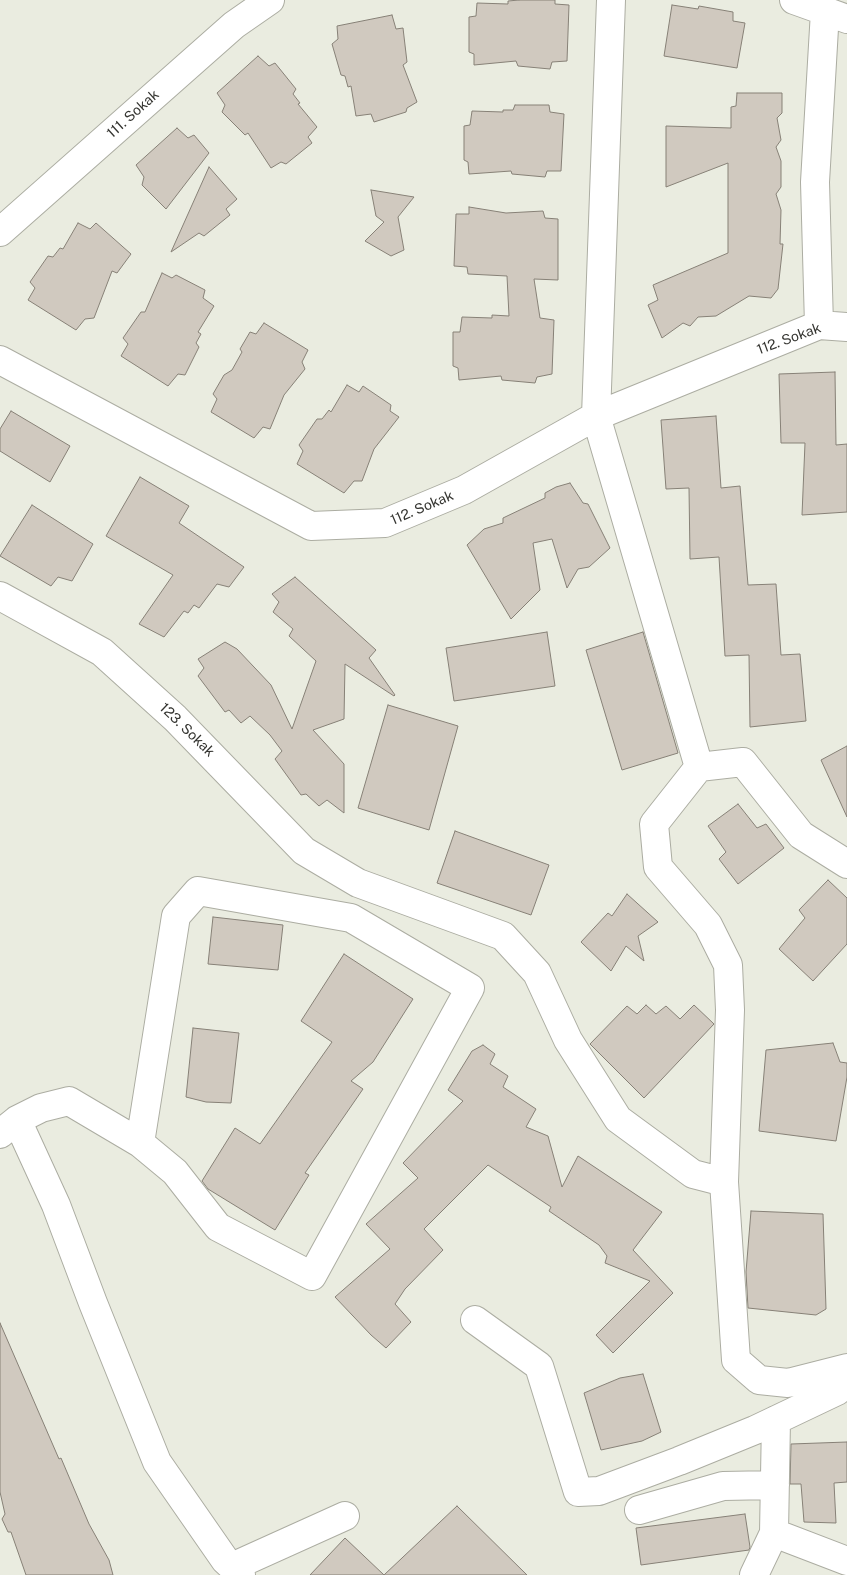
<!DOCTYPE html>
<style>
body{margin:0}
canvas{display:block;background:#eaece0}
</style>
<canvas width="847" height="1575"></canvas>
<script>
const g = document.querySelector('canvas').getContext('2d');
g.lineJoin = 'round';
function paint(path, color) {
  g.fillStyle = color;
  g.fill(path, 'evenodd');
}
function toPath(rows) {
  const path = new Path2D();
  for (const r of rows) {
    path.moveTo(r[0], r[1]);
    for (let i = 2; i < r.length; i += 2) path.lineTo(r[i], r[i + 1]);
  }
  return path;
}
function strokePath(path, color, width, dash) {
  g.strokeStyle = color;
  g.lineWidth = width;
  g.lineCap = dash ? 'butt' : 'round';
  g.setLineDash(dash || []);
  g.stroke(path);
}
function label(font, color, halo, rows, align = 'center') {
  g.font = font + ' "Public Sans",sans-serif';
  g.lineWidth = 4.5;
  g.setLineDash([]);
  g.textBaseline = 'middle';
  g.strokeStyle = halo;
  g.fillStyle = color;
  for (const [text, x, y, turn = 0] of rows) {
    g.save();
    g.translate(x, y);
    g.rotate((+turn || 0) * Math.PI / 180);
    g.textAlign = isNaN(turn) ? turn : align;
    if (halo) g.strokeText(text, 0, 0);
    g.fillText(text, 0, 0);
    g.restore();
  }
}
const building = toPath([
 [519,0,555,0,555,4,569,5,567,61,552,62,550,69,518,66,516,61,474,65,474,54,469,52,469,17,476,16,477,3,508,4,508,1,519,0],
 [672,5,698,9,699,6,733,12,733,21,745,23,737,68,664,56,672,5],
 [392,15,396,29,403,28,407,62,403,65,417,102,407,108,406,112,374,122,371,114,356,116,351,86,348,87,345,76,341,75,332,44,338,39,337,26,392,15],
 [258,56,269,66,275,63,296,89,293,94,300,103,298,104,317,127,308,137,312,143,286,164,281,162,271,168,248,133,245,135,222,112,225,105,217,93,258,56],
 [737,93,782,93,782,113,777,118,781,140,776,147,781,161,781,187,776,194,781,210,780,244,783,244,778,289,771,298,749,296,716,316,698,317,690,326,683,323,662,338,648,305,658,300,653,285,728,253,728,163,666,187,666,126,731,128,731,107,736,106,737,93],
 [515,105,549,105,550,112,564,114,561,171,547,171,545,177,512,174,511,171,469,174,468,162,464,160,464,126,470,125,472,111,503,112,503,110,513,110,515,105],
 [177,128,188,138,194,135,209,153,166,209,142,185,144,177,136,165,177,128],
 [209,167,237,199,226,209,230,215,204,236,199,233,171,252,209,167],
 [371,190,414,197,398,217,404,250,391,256,365,241,384,222,376,216,371,190],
 [469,207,506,213,543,211,545,218,558,219,558,280,534,279,540,318,554,320,552,374,537,377,535,383,502,380,501,376,459,380,458,368,453,366,453,332,460,332,462,317,492,318,492,315,509,316,507,276,468,274,467,267,454,266,456,214,469,214,469,207],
 [78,223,90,229,96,223,131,254,117,273,112,271,94,318,85,319,76,330,28,300,35,288,30,282,48,256,53,257,60,248,63,249,78,223],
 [162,273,172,278,176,275,205,290,203,298,214,306,198,332,201,334,196,343,199,347,185,375,178,374,168,386,121,356,128,344,123,338,141,312,145,312,162,273],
 [264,323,308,350,302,362,305,369,284,395,270,429,263,427,254,438,211,412,217,399,213,394,224,375,232,370,242,352,240,349,250,332,256,334,264,323],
 [835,372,836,445,847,444,847,512,802,515,805,443,781,443,779,374,835,372],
 [347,385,359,392,363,386,391,405,390,411,399,417,374,449,362,481,354,481,344,493,297,464,303,451,299,445,317,419,322,419,329,410,331,412,347,385],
 [11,411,70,446,50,482,0,451,0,429,11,411],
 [716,416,721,488,740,486,748,585,776,584,781,655,800,654,806,721,750,727,749,655,725,656,719,557,690,559,689,488,666,489,661,420,716,416],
 [140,477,189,506,179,523,244,567,229,587,217,584,199,608,194,605,188,613,184,611,164,637,139,624,173,575,106,536,140,477],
 [570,483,583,503,588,504,610,548,589,567,578,569,567,588,552,539,533,543,540,590,511,619,467,545,484,529,503,523,503,518,545,498,545,493,556,487,570,483],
 [32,505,93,544,72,581,58,577,51,586,0,556,32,505],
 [295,577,376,650,369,658,395,695,394,696,345,664,344,719,313,730,344,764,344,813,327,800,319,806,306,794,301,795,275,759,282,751,270,735,250,716,241,723,229,710,225,712,198,676,204,668,198,659,225,642,237,649,271,685,292,729,316,661,289,636,293,629,273,612,279,602,272,594,295,577],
 [547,632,555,686,454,701,446,648,547,632],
 [643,632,678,753,622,770,586,650,643,632],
 [388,705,458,726,429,830,358,808,388,705],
 [847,746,847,817,821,760,847,746],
 [738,804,757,828,766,824,784,848,738,884,719,859,726,852,708,826,738,804],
 [455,831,549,865,531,915,437,883,455,831],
 [828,880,847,898,847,944,813,981,779,949,805,918,799,910,828,880],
 [627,894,658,922,638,936,644,961,626,946,611,971,581,942,608,913,612,916,627,894],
 [213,917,283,925,278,970,208,964,213,917],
 [344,954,413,999,373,1062,351,1081,363,1089,305,1173,309,1175,275,1230,208,1189,202,1181,235,1128,260,1144,332,1042,301,1021,344,954],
 [646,1005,656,1014,666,1006,680,1019,694,1005,714,1024,644,1098,590,1044,627,1006,637,1014,646,1005],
 [193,1028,239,1033,231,1103,206,1102,186,1097,193,1028],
 [833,1043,840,1062,847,1063,847,1077,836,1141,759,1131,766,1050,833,1043],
 [483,1045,495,1054,490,1064,508,1076,503,1087,536,1109,526,1127,548,1136,562,1187,578,1156,662,1212,633,1250,673,1293,613,1353,596,1335,650,1281,605,1263,607,1256,599,1245,549,1211,551,1207,488,1165,424,1229,443,1250,405,1289,395,1304,411,1322,386,1348,371,1335,335,1297,390,1249,366,1224,418,1178,403,1163,463,1101,448,1090,472,1051,483,1045],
 [751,1211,823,1214,826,1309,816,1315,748,1308,746,1272,751,1211],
 [0,1323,59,1459,61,1458,89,1524,109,1560,113,1575,26,1575,11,1532,8,1532,2,1519,5,1514,0,1492,0,1323],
 [643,1374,661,1432,642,1441,601,1450,584,1393,620,1378,643,1374],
 [847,1442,847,1482,834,1483,836,1523,804,1522,801,1484,790,1484,791,1444,847,1442],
 [457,1506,527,1575,310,1575,345,1538,384,1575,457,1506],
 [745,1514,750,1547,749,1550,641,1565,636,1528,745,1514]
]);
const minor = toPath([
 [611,0,596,416,699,767],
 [794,0,847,19],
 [0,232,234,25,270,0],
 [819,325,815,182,825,11],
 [0,360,311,526,385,523,464,490,596,416,819,325,847,327],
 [0,596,102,652,175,718,304,851,358,883,503,936,537,973,568,1040,618,1119,693,1174,724,1182],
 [847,864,801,835,743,762,699,767,654,824,658,867,708,925,728,965,730,1010,724,1182,736,1360,759,1380,788,1383,847,1368],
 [17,1120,56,1205,93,1303,157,1462,225,1560,241,1575],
 [0,1134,17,1120,41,1108,69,1101,140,1143,175,1172,218,1227,312,1276,470,988,351,918,198,891,176,916,140,1143],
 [475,1320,539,1366,578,1492,599,1491,679,1461,755,1430,837,1391,847,1384],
 [639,1510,723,1486,775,1485],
 [774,1533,847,1561],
 [232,1567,345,1516],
 [754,1575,774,1533,776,1420]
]);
const streetNames = [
 ["111. Sokak",133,114,-42],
 ["112. Sokak",789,339,-20],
 ["112. Sokak",422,508,-23],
 ["123. Sokak",187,730,44]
];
paint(building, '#d0c9bf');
strokePath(building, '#878177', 1);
strokePath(minor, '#acada2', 30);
strokePath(minor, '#fff', 28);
label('14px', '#353531', '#fff', streetNames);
</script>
